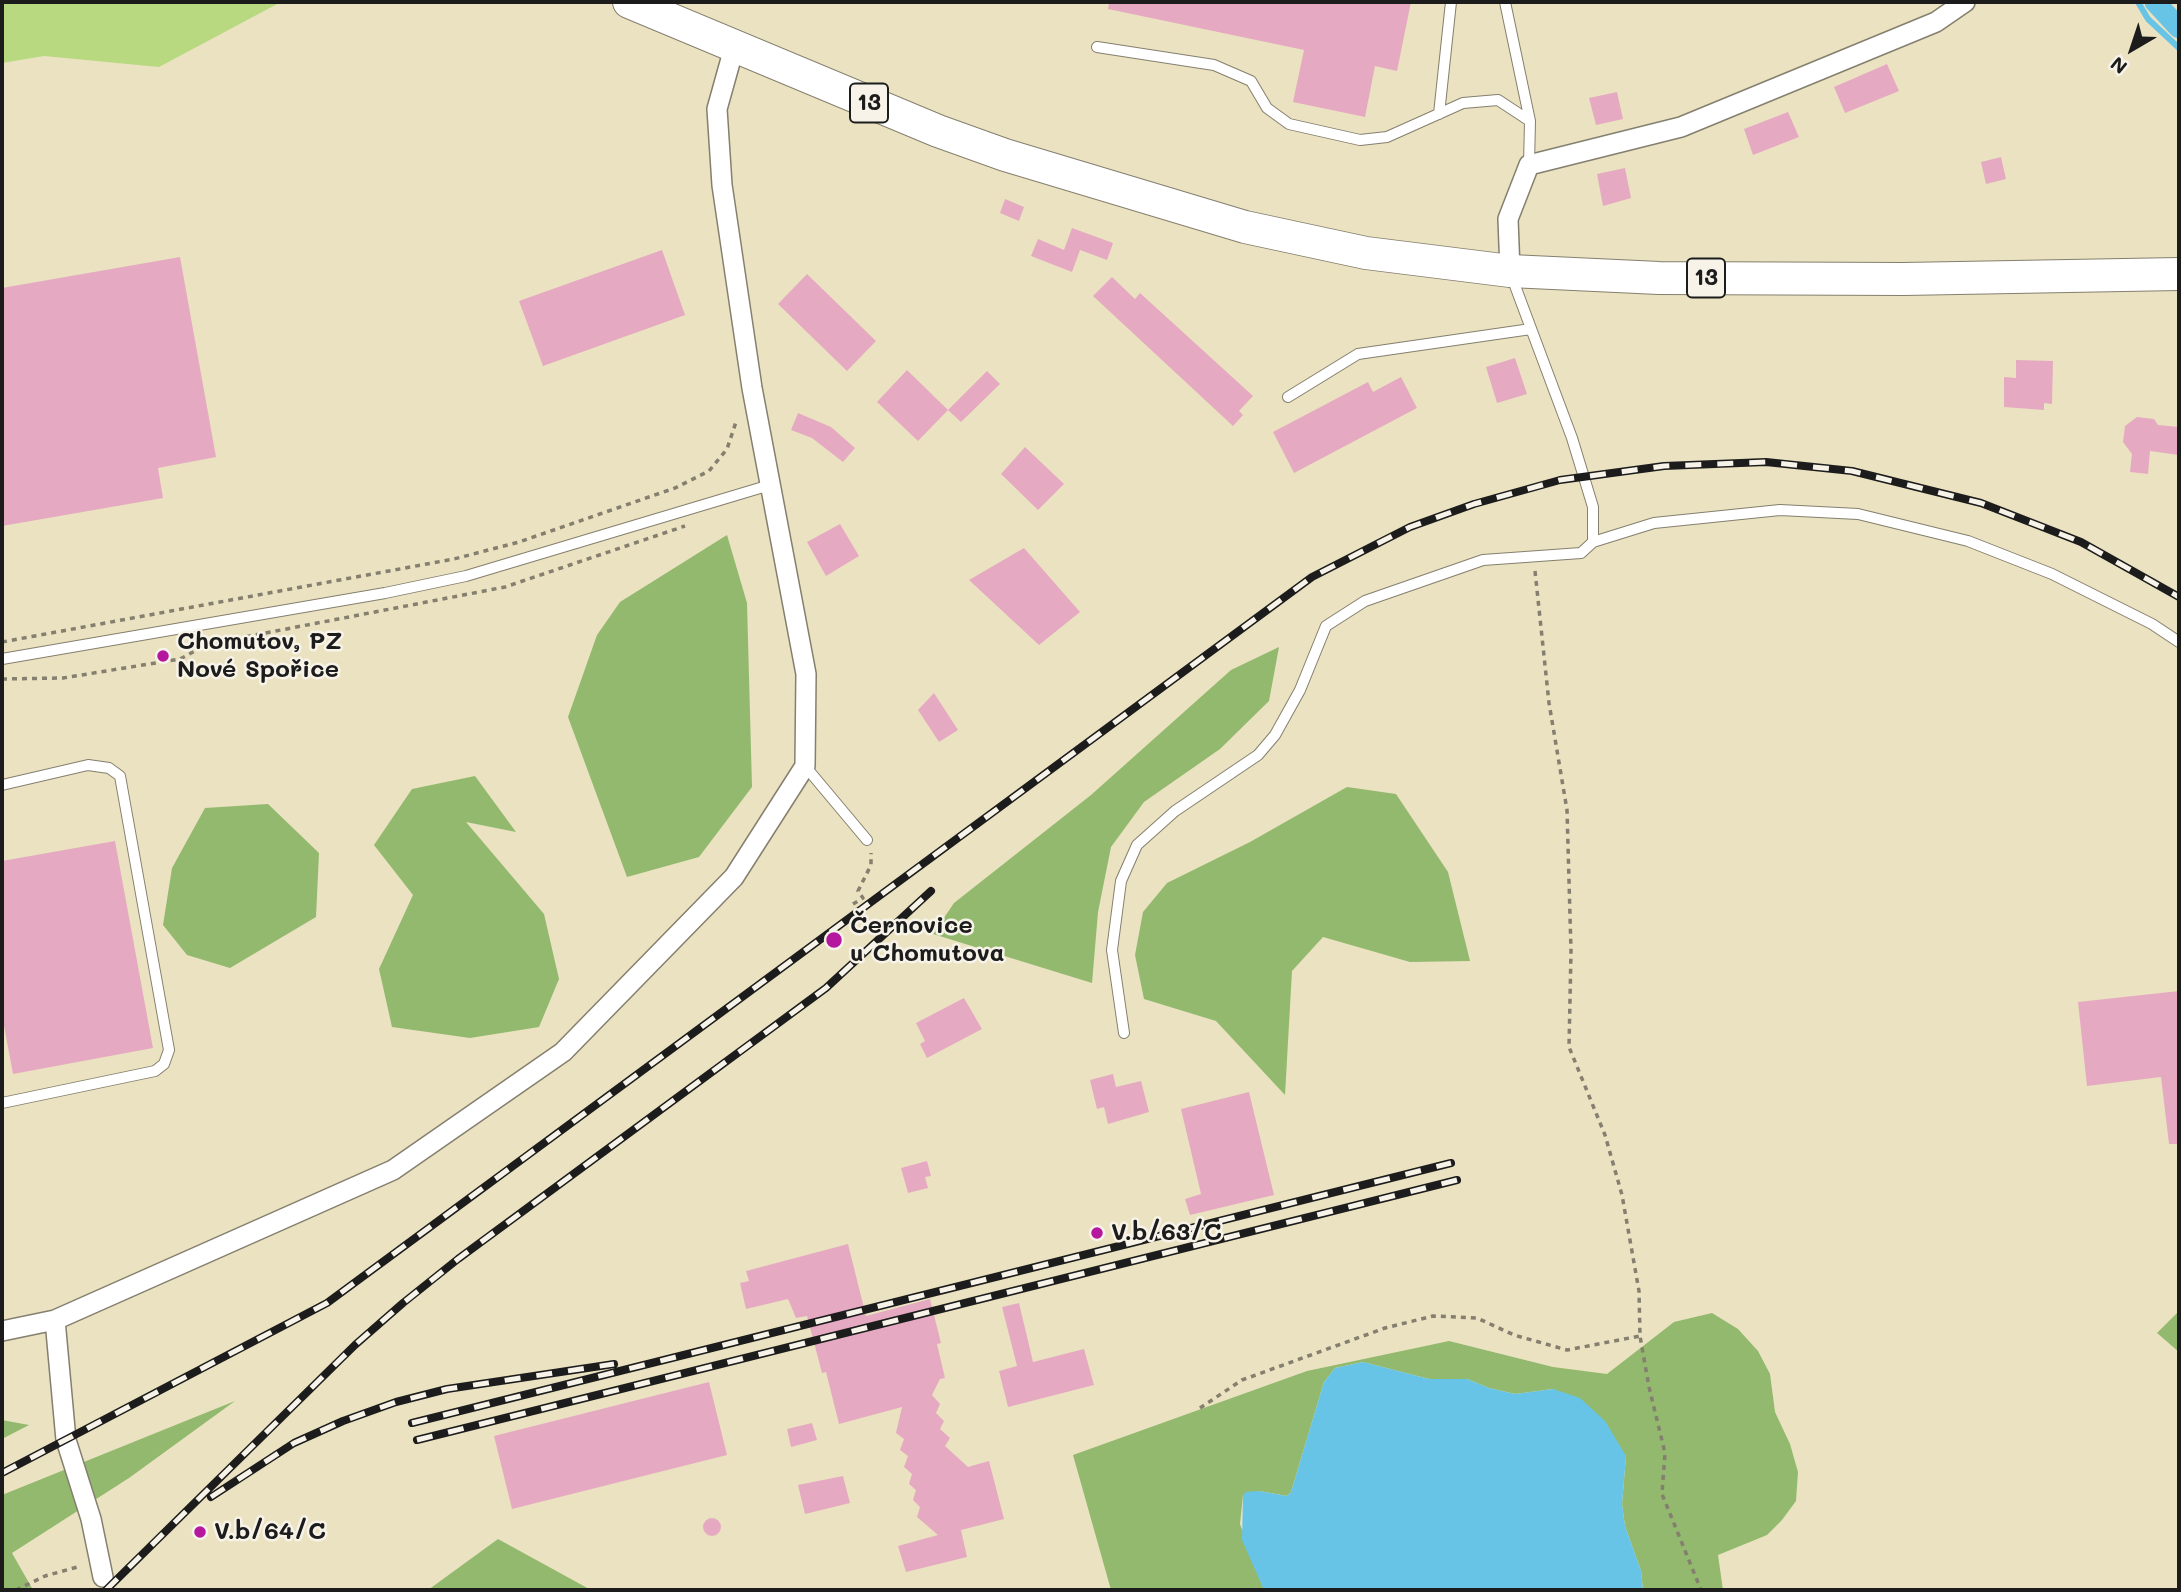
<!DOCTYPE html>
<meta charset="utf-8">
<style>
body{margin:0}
#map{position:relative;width:2181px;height:1592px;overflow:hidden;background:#ebe2c1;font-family:Mali,sans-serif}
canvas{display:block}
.frame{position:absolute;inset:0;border:4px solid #1c1c1c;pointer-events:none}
.north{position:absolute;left:2097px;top:14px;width:70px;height:70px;-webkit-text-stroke:5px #f7f3e8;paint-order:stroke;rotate:219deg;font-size:19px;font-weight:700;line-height:28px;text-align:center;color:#1c1c1c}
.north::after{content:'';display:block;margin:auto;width:24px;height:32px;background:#1c1c1c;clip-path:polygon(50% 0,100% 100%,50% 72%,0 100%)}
</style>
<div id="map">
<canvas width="2181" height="1592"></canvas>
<div class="frame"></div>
<div class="north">N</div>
</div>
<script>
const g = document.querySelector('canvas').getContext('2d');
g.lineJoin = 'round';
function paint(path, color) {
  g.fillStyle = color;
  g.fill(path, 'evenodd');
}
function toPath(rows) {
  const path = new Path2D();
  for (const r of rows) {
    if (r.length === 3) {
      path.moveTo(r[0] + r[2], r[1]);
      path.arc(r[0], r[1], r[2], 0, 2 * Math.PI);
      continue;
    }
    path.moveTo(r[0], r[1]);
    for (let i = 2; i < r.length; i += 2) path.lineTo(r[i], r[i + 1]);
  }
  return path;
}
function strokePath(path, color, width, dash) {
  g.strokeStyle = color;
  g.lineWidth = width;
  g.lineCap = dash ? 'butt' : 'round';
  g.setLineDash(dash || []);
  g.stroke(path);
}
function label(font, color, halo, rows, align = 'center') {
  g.font = font + ' Mali,sans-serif';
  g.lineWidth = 5;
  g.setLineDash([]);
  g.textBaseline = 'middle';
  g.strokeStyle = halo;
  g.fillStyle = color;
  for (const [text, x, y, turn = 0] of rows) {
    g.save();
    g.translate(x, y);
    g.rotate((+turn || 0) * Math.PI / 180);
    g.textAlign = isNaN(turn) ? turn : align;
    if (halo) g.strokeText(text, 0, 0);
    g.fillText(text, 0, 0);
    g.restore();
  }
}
const green = toPath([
 [2,2,273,2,279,3,159,67,44,56,2,63]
]);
const forest = toPath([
 [727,535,747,603,752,787,699,857,627,877,568,717,597,635,620,602],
 [1279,647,1269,701,1220,749,1144,802,1111,847,1098,912,1092,983,933,934,954,903,1091,795,1231,670],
 [475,776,516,832,466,822,544,914,559,979,539,1027,470,1038,392,1027,379,969,413,895,374,845,412,789],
 [1347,787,1396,794,1448,872,1470,961,1410,962,1323,937,1292,971,1285,1095,1216,1021,1144,999,1135,955,1143,912,1167,883,1250,842],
 [268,804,319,853,316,917,230,968,187,955,163,925,172,868,205,808],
 [2179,1311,2179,1352,2157,1333],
 [1712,1313,1738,1329,1758,1351,1770,1374,1775,1412,1790,1444,1798,1472,1796,1501,1782,1520,1767,1535,1718,1555,1723,1590,1643,1590,1641,1571,1625,1526,1622,1504,1626,1456,1553,1389,1515,1394,1489,1388,1467,1379,1429,1379,1363,1362,1335,1368,1324,1382,1291,1492,1287,1496,1259,1491,1243,1495,1240,1524,1264,1590,1111,1590,1073,1455,1307,1371,1449,1341,1553,1367,1607,1374,1674,1322],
 [235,1401,129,1478,12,1553,33,1590,2,1590,2,1495],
 [2,1420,29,1425,2,1439],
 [498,1539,591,1590,484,1590,475,1588,428,1590]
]);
const water = toPath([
 [1363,1362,1429,1379,1467,1379,1489,1388,1515,1394,1553,1389,1580,1398,1605,1421,1626,1456,1622,1504,1625,1526,1641,1571,1643,1590,1264,1590,1242,1540,1243,1495,1246,1492,1259,1491,1287,1496,1291,1492,1324,1382,1335,1368]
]);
const stream = toPath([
 [2138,2,2148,19,2179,48]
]);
const canal = toPath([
 [2155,2,2179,28]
]);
const building = toPath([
 [1109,2,1411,2,1397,71,1375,66,1365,117,1293,102,1304,50,1108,9],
 [1887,64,1899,91,1845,113,1834,87],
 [1617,92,1623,119,1596,125,1589,98],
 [1788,112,1799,137,1753,155,1744,129],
 [2001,157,2006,179,1986,184,1981,162],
 [1625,168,1631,198,1603,206,1597,174],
 [1005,199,1024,207,1019,221,1000,213],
 [1072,228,1113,243,1107,260,1080,250,1072,272,1031,256,1038,239,1064,250],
 [662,250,685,315,543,366,519,301],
 [180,257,216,457,158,468,163,498,2,526,2,288],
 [807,274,876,341,847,371,778,304],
 [1112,277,1135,299,1140,293,1253,396,1239,411,1243,415,1233,426,1093,296],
 [1515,358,1527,394,1497,403,1486,367],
 [2016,360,2053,361,2052,404,2044,403,2044,410,2004,407,2004,377,2016,378],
 [907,370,948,410,918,441,877,402],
 [987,371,1000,384,961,422,948,410],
 [1401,377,1417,408,1294,473,1273,432,1368,382,1373,392],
 [798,413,831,427,855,448,843,462,812,438,791,430],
 [2137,417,2154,419,2158,425,2179,427,2179,455,2150,451,2148,474,2130,472,2132,454,2123,442,2125,426],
 [1025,447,1064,484,1038,510,1001,474],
 [840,524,859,556,826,576,807,542],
 [1024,548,1080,612,1039,645,969,580],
 [934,693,958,730,939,742,918,710],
 [115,841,153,1048,13,1074,2,1015,2,861],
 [2179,991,2179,1144,2169,1144,2161,1077,2087,1086,2078,1002],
 [964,998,982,1029,927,1058,920,1044,925,1041,916,1023],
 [1113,1074,1116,1087,1141,1081,1149,1112,1108,1124,1104,1107,1097,1109,1090,1080],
 [1249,1092,1274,1195,1190,1215,1185,1199,1201,1194,1181,1109],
 [927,1161,931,1176,925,1177,928,1188,908,1193,901,1168],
 [848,1244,866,1316,930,1299,941,1343,937,1344,945,1378,940,1379,932,1395,940,1404,936,1413,944,1421,940,1429,950,1438,945,1446,968,1467,989,1461,1004,1519,961,1530,967,1557,906,1572,898,1546,938,1535,917,1517,920,1507,913,1500,916,1490,909,1484,912,1474,904,1467,908,1456,900,1450,904,1439,896,1433,902,1407,839,1424,826,1372,822,1373,807,1316,796,1318,788,1299,746,1309,740,1283,749,1281,746,1271],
 [1019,1303,1033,1362,1084,1349,1094,1385,1008,1407,999,1371,1017,1366,1002,1307],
 [709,1382,727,1455,512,1509,494,1436],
 [812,1423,817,1440,791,1447,787,1429],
 [843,1476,850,1503,805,1514,798,1485],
 [712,1527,9]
]);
const path = toPath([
 [1535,571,1549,703,1567,810,1571,951,1569,1047,1605,1135,1622,1195,1639,1291,1640,1336,1649,1387,1665,1453,1662,1494,1701,1590],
 [2,642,454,559,519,542,675,488,709,471,727,449,737,419],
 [2,679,63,678,180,659,208,644,505,587,685,526],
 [853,904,863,898,858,891,871,865,871,853],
 [1200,1408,1242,1380,1385,1328,1433,1316,1477,1318,1514,1335,1567,1350,1640,1336],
 [16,1590,45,1576,81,1566]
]);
const service = toPath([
 [1505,2,1530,121],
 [1097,47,1214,65,1251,81,1267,108,1289,124,1360,140,1387,137,1463,103,1498,100,1530,121,1529,165],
 [1439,114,1451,2],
 [1288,397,1358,354,1531,329],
 [1593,542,1654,523,1780,510,1858,514,1968,541,2052,574,2152,624,2179,642],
 [2,659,385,593,466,576,770,485],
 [805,766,867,840],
 [2,785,88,765,109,768,120,776,169,1050,164,1064,155,1071,2,1103],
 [1124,1033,1112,950,1121,881,1137,845,1175,811,1258,755,1275,735,1300,690,1326,626,1365,601,1483,560,1581,553,1593,542,1593,507,1572,438,1511,275]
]);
const minor = toPath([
 [1510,271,1508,219,1529,165,1681,127,1936,22,1965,2],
 [55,1320,66,1440,91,1519,103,1577],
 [2,1331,55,1320,393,1170,563,1052,734,877,805,766,806,674,752,388,722,185,717,109,734,48]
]);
const primary = toPath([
 [629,2,938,131,1005,155,1245,227,1366,253,1510,271,1659,278,1903,279,2179,274]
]);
const rail = toPath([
 [412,1423,1451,1163],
 [417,1440,1457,1180],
 [2,1473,327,1303,1312,577,1410,527,1474,504,1560,480,1664,466,1766,462,1852,471,1981,503,2081,542,2179,597],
 [211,1497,294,1443,343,1421,396,1402,447,1389,614,1364],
 [106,1590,355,1345,403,1303,458,1259,826,988,931,891]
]);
const markers = [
 [163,656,7,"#b5179e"],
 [834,940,9,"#b5179e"],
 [1097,1233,7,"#b5179e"],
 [200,1532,7,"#b5179e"]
];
const shields = [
 [869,103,38],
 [1706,278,38]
];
const shieldNames = [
 ["13",869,103],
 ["13",1706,278]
];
const poiNames = [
 ["Chomutov, PZ",177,642],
 ["Nové Spořice",177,670],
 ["Černovice",850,926],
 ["u Chomutova",850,954],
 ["V.b/63/C",1111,1233],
 ["V.b/64/C",214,1532]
];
paint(green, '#b8d980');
paint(forest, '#92b96e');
paint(water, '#68c4e6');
strokePath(stream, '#68c4e6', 6);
strokePath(canal, '#68c4e6', 21);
paint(building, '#e5aac1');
strokePath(service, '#847f6e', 12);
strokePath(minor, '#847f6e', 22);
strokePath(primary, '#847f6e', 34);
strokePath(path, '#847f6e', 3.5, [5, 5]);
strokePath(service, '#fff', 10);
strokePath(minor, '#fff', 19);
strokePath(primary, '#fff', 32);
strokePath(rail, '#1c1c1c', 8);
strokePath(rail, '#f7f3e8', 5, [16]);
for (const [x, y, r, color] of markers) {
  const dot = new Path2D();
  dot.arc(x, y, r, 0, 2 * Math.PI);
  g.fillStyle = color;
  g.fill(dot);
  strokePath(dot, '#f7f3e8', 2.5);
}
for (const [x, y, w] of shields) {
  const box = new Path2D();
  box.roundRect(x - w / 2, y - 19.5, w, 39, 5);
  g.fillStyle = '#f7f3e8';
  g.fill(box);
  strokePath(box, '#1c1c1c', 2);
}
label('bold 23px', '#1c1c1c', null, shieldNames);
label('bold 24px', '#1c1c1c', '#f7f3e8', poiNames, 'left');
</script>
